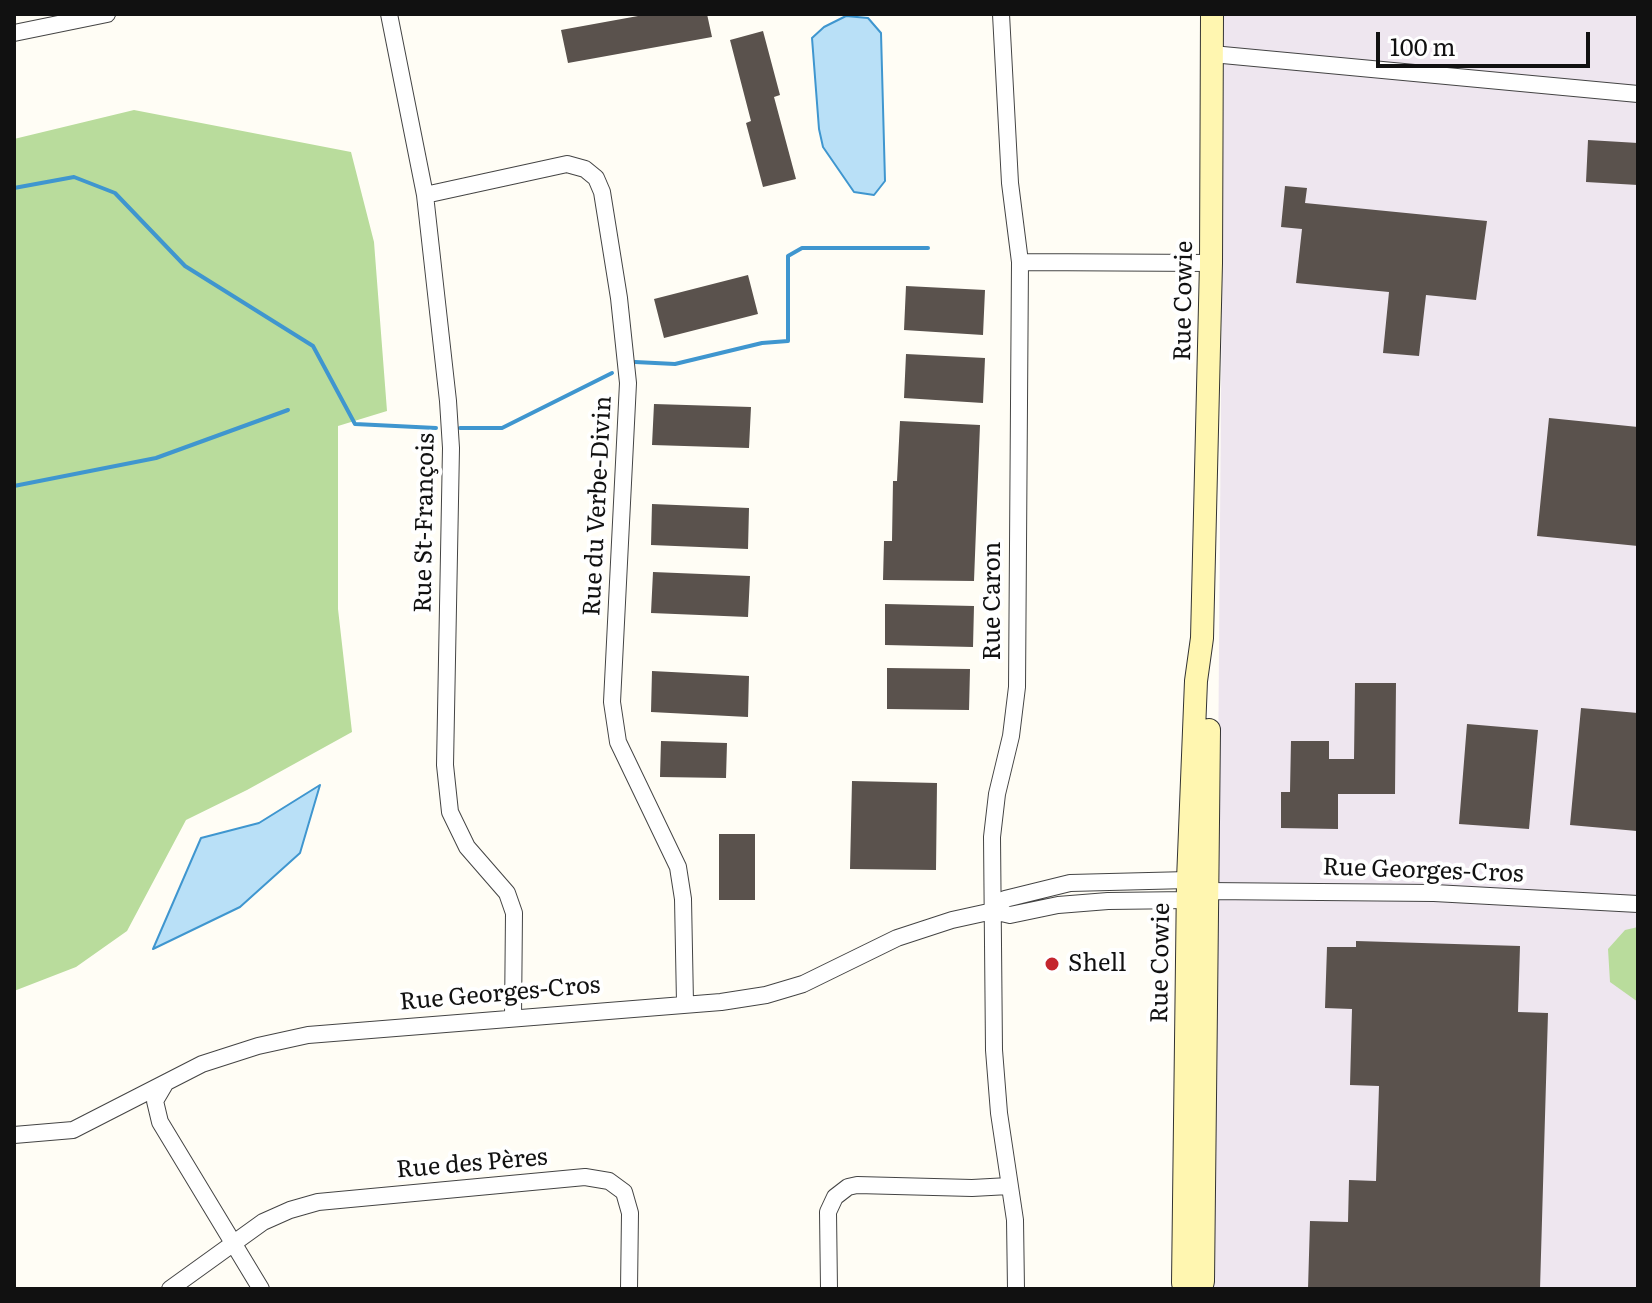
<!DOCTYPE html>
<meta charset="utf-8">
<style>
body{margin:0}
#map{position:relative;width:1652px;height:1303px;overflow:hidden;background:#fffdf5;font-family:Literata,serif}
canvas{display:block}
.frame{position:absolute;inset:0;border:16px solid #111;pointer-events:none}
.scale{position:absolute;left:1376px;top:32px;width:214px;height:36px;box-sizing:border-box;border:4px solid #111;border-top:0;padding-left:10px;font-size:24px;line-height:28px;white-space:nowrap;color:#111;-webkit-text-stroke:6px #fff;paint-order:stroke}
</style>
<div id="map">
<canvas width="1652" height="1303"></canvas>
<div class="frame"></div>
<div class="scale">100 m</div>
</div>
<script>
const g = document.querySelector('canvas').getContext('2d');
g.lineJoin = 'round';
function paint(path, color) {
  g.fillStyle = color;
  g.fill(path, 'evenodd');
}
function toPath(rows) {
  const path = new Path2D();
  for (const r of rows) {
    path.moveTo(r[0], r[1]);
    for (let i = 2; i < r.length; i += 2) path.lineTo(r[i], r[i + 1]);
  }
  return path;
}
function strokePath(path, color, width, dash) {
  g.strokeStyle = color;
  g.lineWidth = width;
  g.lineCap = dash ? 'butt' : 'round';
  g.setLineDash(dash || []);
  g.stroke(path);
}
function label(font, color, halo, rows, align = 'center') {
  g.font = font + ' Literata,serif';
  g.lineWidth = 8;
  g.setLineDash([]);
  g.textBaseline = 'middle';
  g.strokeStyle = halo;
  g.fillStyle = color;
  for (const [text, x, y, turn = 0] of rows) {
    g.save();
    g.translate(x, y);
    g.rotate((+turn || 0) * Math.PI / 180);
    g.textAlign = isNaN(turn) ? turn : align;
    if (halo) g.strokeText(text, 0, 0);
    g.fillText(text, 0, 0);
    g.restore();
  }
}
const industrial = toPath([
 [1224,14,1638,14,1638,1289,1214,1289]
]);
const forest = toPath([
 [134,110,351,152,374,242,387,411,338,426,338,609,352,732,247,790,186,820,127,931,76,967,14,991,14,139],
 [1638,927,1638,1002,1610,982,1608,949,1625,930]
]);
const water = toPath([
 [846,16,868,18,881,33,885,181,874,195,854,192,823,147,819,129,812,38,824,27,846,16],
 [320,785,300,853,240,907,153,949,201,838,259,823,320,785]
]);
const stream = toPath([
 [14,188,74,177,115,193,185,266,313,346,355,424,436,428],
 [635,362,675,364,762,343,788,341,788,256,802,248,928,248],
 [460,428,502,428,612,373],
 [14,486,156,458,288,410]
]);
const building = toPath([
 [649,14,707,14,712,37,568,63,561,30],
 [763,31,780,95,774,97,796,179,763,187,746,123,751,121,730,40],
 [1588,140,1638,143,1638,185,1586,182],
 [1285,186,1307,188,1305,203,1487,221,1476,300,1426,295,1419,356,1383,353,1389,292,1296,283,1302,229,1281,227],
 [748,275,758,314,664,338,654,299],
 [906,286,985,290,983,335,904,330],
 [906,354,985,358,983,403,904,398],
 [654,404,751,407,749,448,652,445],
 [1549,418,1638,427,1638,546,1537,536],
 [900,421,980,425,974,581,883,580,884,541,892,541,893,481,897,481],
 [652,504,749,508,748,549,651,545],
 [653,572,750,576,748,617,651,613],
 [885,604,974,606,973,647,885,645],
 [887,668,970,669,969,710,887,709],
 [652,671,749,676,748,717,651,712],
 [1355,683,1396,683,1395,794,1338,794,1338,829,1281,828,1281,792,1290,792,1291,741,1329,741,1329,759,1354,759],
 [1581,708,1638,713,1637,831,1570,825],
 [1467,724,1538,730,1529,829,1459,824],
 [661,741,727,743,726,778,660,777],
 [852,781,937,783,936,870,850,869],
 [719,834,755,834,755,900,719,900],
 [1356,941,1520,946,1518,1012,1548,1013,1540,1289,1308,1289,1310,1221,1348,1222,1349,1180,1376,1181,1379,1086,1350,1085,1352,1009,1325,1008,1327,947,1356,947]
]);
const street = toPath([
 [389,14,425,195,448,401,451,448,445,765,450,812,467,847,507,893,514,913,513,1017],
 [1001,14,1010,183,1020,262,1017,687,1011,736,997,794,992,837,994,1050,999,1113,1015,1220,1016,1289],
 [14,33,107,14],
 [1212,54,1638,94],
 [425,195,567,164,585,169,596,178,602,192,619,298,628,383,612,702,618,742,678,867,683,899,685,1003],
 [1020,262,1211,263],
 [993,911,1005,899,1070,883,1188,880,1195,884],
 [165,1084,155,1101,160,1122,261,1289],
 [14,1135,73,1130,202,1064,258,1046,308,1035,721,1002,766,995,803,984,897,938,952,920,993,911,1010,915,1058,905,1108,901,1188,900,1207,891,1434,893,1638,904],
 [170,1289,263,1222,290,1210,318,1202,585,1177,609,1181,624,1192,630,1213,629,1289],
 [829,1289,828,1212,835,1197,848,1187,857,1185,972,1188,1009,1186]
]);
const secondary = toPath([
 [1186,1289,1183,1283,1188,880,1196,681,1202,638,1211,263,1212,14],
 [1201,1289,1203,1281,1209,730]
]);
const markers = [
 [1052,964,8,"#c4262e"]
];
const streetNames = [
 ["Rue Cowie",1184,301,-89],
 ["Rue du Verbe-Divin",598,506,-87],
 ["Rue St-François",425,523,-89],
 ["Rue Caron",993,601,-90],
 ["Rue Georges-Cros",1423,871,2],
 ["Rue Cowie",1161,963,-89],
 ["Rue Georges-Cros",500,994,-5],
 ["Rue des Pères",472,1164,-5]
];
const poiNames = [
 ["Shell",1068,964]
];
paint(industrial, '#eee6ef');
paint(forest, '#b9dc9c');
paint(water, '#b9e0f7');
strokePath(water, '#3f96cf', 2);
strokePath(stream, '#3f96cf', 4);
paint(building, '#5a524d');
strokePath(street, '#444', 18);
strokePath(secondary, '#333', 24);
strokePath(street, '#fff', 16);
strokePath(secondary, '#fff6b0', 22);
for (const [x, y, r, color] of markers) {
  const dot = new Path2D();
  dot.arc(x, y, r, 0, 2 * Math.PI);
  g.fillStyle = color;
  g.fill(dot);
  strokePath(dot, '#fff', 3);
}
label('24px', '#111', '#fff', streetNames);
label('24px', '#111', '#fff', poiNames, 'left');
</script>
